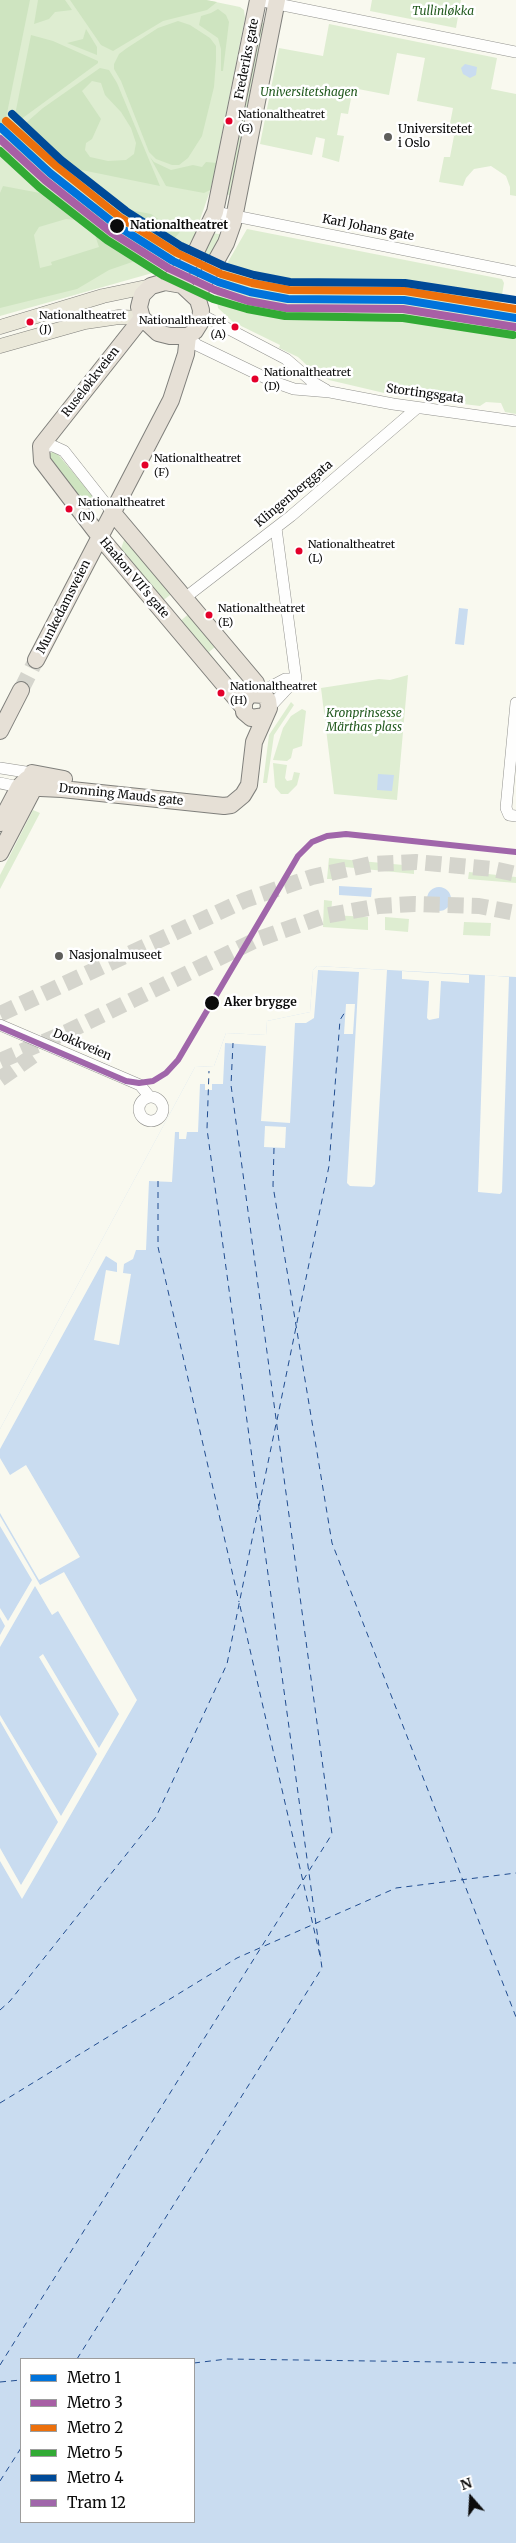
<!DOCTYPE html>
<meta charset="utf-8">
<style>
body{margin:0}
#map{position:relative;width:516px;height:2543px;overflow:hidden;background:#f9f9ef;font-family:Merriweather,serif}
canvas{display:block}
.legend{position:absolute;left:20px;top:2358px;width:175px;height:165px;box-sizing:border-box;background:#fff;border:1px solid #9d9d9d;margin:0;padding:6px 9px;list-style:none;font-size:15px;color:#0b0b0b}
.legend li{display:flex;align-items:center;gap:10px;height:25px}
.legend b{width:25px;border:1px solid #9d9d9d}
.north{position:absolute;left:446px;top:2473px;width:50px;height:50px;-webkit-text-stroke:4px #fff;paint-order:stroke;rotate:341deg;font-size:14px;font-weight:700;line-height:20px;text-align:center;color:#0b0b0b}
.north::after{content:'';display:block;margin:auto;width:18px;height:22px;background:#0b0b0b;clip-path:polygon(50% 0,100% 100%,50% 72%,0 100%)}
</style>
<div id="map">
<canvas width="516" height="2543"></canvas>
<ul class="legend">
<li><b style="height:6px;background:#0073db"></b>Metro 1</li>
<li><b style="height:6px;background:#a85fa5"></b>Metro 3</li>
<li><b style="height:6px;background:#ec700c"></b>Metro 2</li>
<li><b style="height:6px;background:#32aa35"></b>Metro 5</li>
<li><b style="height:6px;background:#004a98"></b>Metro 4</li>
<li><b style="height:6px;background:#a066aa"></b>Tram 12</li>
</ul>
<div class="north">N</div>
</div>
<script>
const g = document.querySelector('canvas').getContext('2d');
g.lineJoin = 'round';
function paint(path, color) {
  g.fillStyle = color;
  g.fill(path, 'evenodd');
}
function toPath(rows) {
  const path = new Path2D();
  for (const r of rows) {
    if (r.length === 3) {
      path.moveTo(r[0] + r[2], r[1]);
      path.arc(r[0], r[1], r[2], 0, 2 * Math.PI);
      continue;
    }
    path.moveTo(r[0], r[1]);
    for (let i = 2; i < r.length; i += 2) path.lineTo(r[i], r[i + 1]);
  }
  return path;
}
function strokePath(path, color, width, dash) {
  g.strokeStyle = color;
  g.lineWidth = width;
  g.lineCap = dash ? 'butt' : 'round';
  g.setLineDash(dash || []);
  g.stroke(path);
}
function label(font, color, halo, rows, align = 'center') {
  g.font = font + ' Merriweather,serif';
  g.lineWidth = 5;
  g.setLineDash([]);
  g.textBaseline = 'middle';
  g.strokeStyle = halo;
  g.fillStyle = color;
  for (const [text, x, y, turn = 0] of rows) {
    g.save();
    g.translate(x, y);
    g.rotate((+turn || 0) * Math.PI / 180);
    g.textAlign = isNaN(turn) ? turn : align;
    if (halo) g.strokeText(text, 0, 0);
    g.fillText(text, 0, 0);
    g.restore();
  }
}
const green = toPath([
 [0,0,206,0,240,7,244,10,245,18,211,188,195,234,184,253,174,264,156,272,0,316],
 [372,0,461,0,456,28,370,11],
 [259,22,264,23,238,151,239,166,233,196,225,194],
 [329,24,497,58,491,89,516,94,516,196,510,195,510,187,506,176,491,166,474,169,466,178,463,186,439,182,444,157,450,157,454,136,448,134,453,108,417,101,425,58,397,53,389,95,353,88,348,114,341,113,337,135,344,136,339,162,322,157,325,139,316,137,312,155,260,144,279,48,323,56],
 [247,229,502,279,504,283,500,307,515,310,516,304,516,414,505,412,501,403,486,402,480,406,397,396,329,380,311,369,298,357,279,348,280,345,233,322,218,308,216,292,221,274],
 [213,233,224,235,195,285,185,279],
 [126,534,174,592,161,602,120,552],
 [191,612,242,675,239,677,215,647,209,652,233,683,230,685,178,623],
 [408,675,397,800,334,794,321,688,379,679,390,680],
 [291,702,294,705,274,735,267,783,263,783,269,735],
 [302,709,306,711,302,746,293,749,291,758,287,761,273,760,283,728,291,716],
 [273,763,287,765,285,778,287,781,292,780,294,772,300,773,297,785,288,794,281,794,275,787],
 [33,810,40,813,0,889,0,875],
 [329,858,414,866,414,874,335,866,333,879,327,879],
 [469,872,516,877,516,883,468,879],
 [324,900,332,901,331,915,368,917,368,930,323,927],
 [385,917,409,919,408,932,385,930],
 [464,922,491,923,490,936,463,935]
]);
const forest = toPath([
 [0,0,30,0,4,128,0,126],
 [38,0,65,0,72,10,55,12,49,19,34,24],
 [70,0,206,0,217,2,207,10,163,21,113,51,101,45],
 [218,9,226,15,229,22,223,71,221,71,221,49,218,38,199,25,201,16,211,13],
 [178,21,190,25,210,38,216,46,216,61,214,87,202,136,188,158,179,165,172,165,156,159,149,152,121,81,114,69,114,64,119,54,127,48,158,28],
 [86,29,97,47,97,55,67,43,83,39],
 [31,35,53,41,98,61,98,63,13,125],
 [100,68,109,70,117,83,160,186,8,155,12,130,20,128,43,108],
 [92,81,101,83,105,95,121,112,131,128,136,143,134,154,126,160,108,161,90,157,85,150,86,143,92,139,101,119,82,91],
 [150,157,154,162,171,170,193,165,202,167,206,162,217,163,210,190,204,193,166,186],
 [3,186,151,214,160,220,185,226,173,240,165,242,138,260,109,270,77,289,0,308,0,193],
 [66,219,76,220,95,235,99,247,51,262,52,265,40,268,34,235,39,227],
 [52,452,56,452,97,501,87,509,51,464,49,454]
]);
const water = toPath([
 [465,64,477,67,476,75,470,78,463,74,461,68],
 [459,608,468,609,464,645,455,644],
 [378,774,394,775,392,791,377,790],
 [339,886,372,888,371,897,339,895],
 [439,899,12],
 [317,966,516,977,516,2543,0,2543,0,1429,195,1067,214,1066,226,1033,266,1035,267,1021,310,1012,313,970],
 [21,2359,194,2359,194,2522,21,2522]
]);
const pier = toPath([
 [317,966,387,970,375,1184,372,1187,350,1186,347,1183,359,972,318,970,314,1018,306,1023,295,1023,290,1123,261,1121,266,1046,225,1043,223,1084,212,1084,212,1090,205,1090,205,1084,200,1084,198,1132,187,1132,186,1139,179,1139,179,1132,175,1132,172,1182,149,1181,146,1250,136,1250,133,1259,124,1264,123,1273,131,1274,119,1345,94,1340,106,1270,117,1272,117,1263,106,1256,0,1449,0,1429,195,1067,214,1066,226,1033,266,1035,267,1021,310,1012,313,970],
 [402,971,469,975,469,983,441,981,439,1018,429,1020,427,1018,429,981,402,979],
 [485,975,509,977,502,1192,500,1194,478,1192],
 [346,1004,355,1004,353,1034,344,1034],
 [265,1126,286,1127,285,1148,264,1147],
 [0,1458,10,1475,26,1465,80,1557,39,1580,0,1513],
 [0,1516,40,1585,64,1572,137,1700,22,1899,0,1861,0,1848,21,1885,58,1822,0,1721,0,1715,61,1816,97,1754,39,1657,43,1654,99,1748,119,1714,58,1611,52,1615,35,1586,0,1647,0,1635,5,1626,0,1617,0,1608,8,1621,32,1580,0,1526]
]);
const ferry = toPath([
 [274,1148,273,1186,332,1543,516,2017],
 [158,1181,158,1247,239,1602],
 [277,1420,329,1166,340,1020,345,1012],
 [259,1506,276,1424],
 [240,1606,321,1960],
 [0,2010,10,2001,156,1817,227,1664,258,1510],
 [0,2103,237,1958,396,1888,516,1873],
 [77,2359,322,1968,207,1129,209,1071],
 [194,2363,227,2359,516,2363],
 [0,2365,332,1834,231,1085,233,1043],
 [0,2382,21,2380],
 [0,2481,21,2448]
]);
const highwayTunnel = toPath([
 [21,690,36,660],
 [0,1014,245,900,312,877,371,864,416,862,493,869,516,874],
 [0,1061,69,1031,256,940,324,916,379,906,414,904,479,906,516,913],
 [0,1079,37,1053]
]);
const minor = toPath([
 [258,0,516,52],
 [215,212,516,272],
 [202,315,286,359,314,383,326,390],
 [188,336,197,345,274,382,294,389,330,392,393,404,516,421],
 [41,446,53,446,64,451,113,513],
 [276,528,296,679],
 [186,597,291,516,417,408],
 [259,693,285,679,296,679],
 [516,703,506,808,509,815,516,816],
 [269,708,296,679],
 [0,768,32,773],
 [0,783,19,787],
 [0,1025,140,1085,149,1096],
 [151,1109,12]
]);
const major = toPath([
 [0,327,103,296,151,286],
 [0,346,85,322,119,317,142,318]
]);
const highway = toPath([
 [169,281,192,260,215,212,258,0],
 [165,282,182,285,198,300,201,310,200,323,195,331,188,336,170,336,158,333,142,318,139,307,142,295,151,286,165,282],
 [198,300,202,286,226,243,233,223,277,0],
 [142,318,48,437,41,446,42,461,100,537,243,707],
 [113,513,256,683,259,693],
 [36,660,171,400,186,354,188,336],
 [0,731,21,690],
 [32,773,64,779],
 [19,787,62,789,224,806,231,805,243,795,249,785,254,742,269,708,268,700,263,695,250,694,244,702,244,712,251,718,265,716],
 [0,823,19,787,27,779],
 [0,853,34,788,33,778]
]);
const tram1 = toPath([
 [0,1027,126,1081,139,1083,153,1081,166,1073,178,1060,298,856,312,842,327,836,346,834,516,852]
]);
const metro1 = toPath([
 [0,127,50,173,116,225,173,261,218,282,250,292,288,299,404,300,516,318]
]);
const metro2 = toPath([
 [0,139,45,180,111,232,168,268,215,290,248,301,286,308,403,309,515,327]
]);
const metro3 = toPath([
 [6,121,56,166,121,218,177,253,221,274,252,283,289,290,405,291,516,309]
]);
const metro4 = toPath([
 [0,151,39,187,107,240,164,276,213,299,247,309,285,316,403,318,513,335]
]);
const metro5 = toPath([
 [12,114,61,160,126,211,181,246,224,266,254,275,290,282,405,283,516,300]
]);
const markers = [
 [229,121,4.5,"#e4002b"],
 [388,137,5,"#5e5e5b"],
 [117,226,8,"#0b0b0b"],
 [30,322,4.5,"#e4002b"],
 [235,327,4.5,"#e4002b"],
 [255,379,4.5,"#e4002b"],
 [145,465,4.5,"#e4002b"],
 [69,509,4.5,"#e4002b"],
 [299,551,4.5,"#e4002b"],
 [209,615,4.5,"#e4002b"],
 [221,693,4.5,"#e4002b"],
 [59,956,5,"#5e5e5b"],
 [212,1003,8,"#0b0b0b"]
];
const busNames = [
 ["Nationaltheatret",238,115],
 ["(G)",238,129],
 ["Nationaltheatret",39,316],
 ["(J)",39,330],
 ["Nationaltheatret",226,321,"right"],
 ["(A)",226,335,"right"],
 ["Nationaltheatret",264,373],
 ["(D)",264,387],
 ["Nationaltheatret",154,459],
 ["(F)",154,473],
 ["Nationaltheatret",78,503],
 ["(N)",78,517],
 ["Nationaltheatret",308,545],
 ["(L)",308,559],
 ["Nationaltheatret",218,609],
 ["(E)",218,623],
 ["Nationaltheatret",230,687],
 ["(H)",230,701]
];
const parkNames = [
 ["Tullinløkka",443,12],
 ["Universitetshagen",309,93],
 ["Kronprinsesse",364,714],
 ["Märthas plass",364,728]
];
const streetNames = [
 ["Frederiks gate",247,59,-79],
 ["Karl Johans gate",368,228,11],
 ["Ruseløkkveien",91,382,-52],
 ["Stortingsgata",425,394,8],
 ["Klingenberggata",294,494,-40],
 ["Haakon VII's gate",134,578,50],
 ["Munkedamsveien",64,607,-63],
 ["Dronning Mauds gate",121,795,6],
 ["Dokkveien",82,1045,23]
];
const poiNames = [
 ["Universitetet",398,130],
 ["i Oslo",398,144],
 ["Nasjonalmuseet",69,956]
];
const stopNames = [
 ["Nationaltheatret",130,226],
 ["Aker brygge",224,1003]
];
paint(green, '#deedd1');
paint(forest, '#cee4c0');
paint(water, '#c9dcf0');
paint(pier, '#f9f9ef');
strokePath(ferry, '#214d90', 1, [6, 5]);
strokePath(highwayTunnel, '#d5d5cd', 16, [16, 8]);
strokePath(minor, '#92928e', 12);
strokePath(major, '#7f7f7b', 15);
strokePath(highway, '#7f7f7b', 18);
strokePath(minor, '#fefefd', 11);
strokePath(major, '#eae8d9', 14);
strokePath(highway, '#e6e0d6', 16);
strokePath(tram1, '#a066aa', 6);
strokePath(metro1, '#0073db', 8);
strokePath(metro2, '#a85fa5', 8);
strokePath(metro3, '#ec700c', 8);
strokePath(metro4, '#32aa35', 8);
strokePath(metro5, '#004a98', 8);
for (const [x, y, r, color] of markers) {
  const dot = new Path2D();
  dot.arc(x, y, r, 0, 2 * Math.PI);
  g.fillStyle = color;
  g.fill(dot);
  strokePath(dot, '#fff', 2);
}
label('11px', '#0b0b0b', '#fff', busNames, 'left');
label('italic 12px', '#255c22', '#fff', parkNames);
label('12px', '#0b0b0b', '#fff', streetNames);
label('12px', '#0b0b0b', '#fff', poiNames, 'left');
label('bold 12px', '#0b0b0b', '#fff', stopNames, 'left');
</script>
